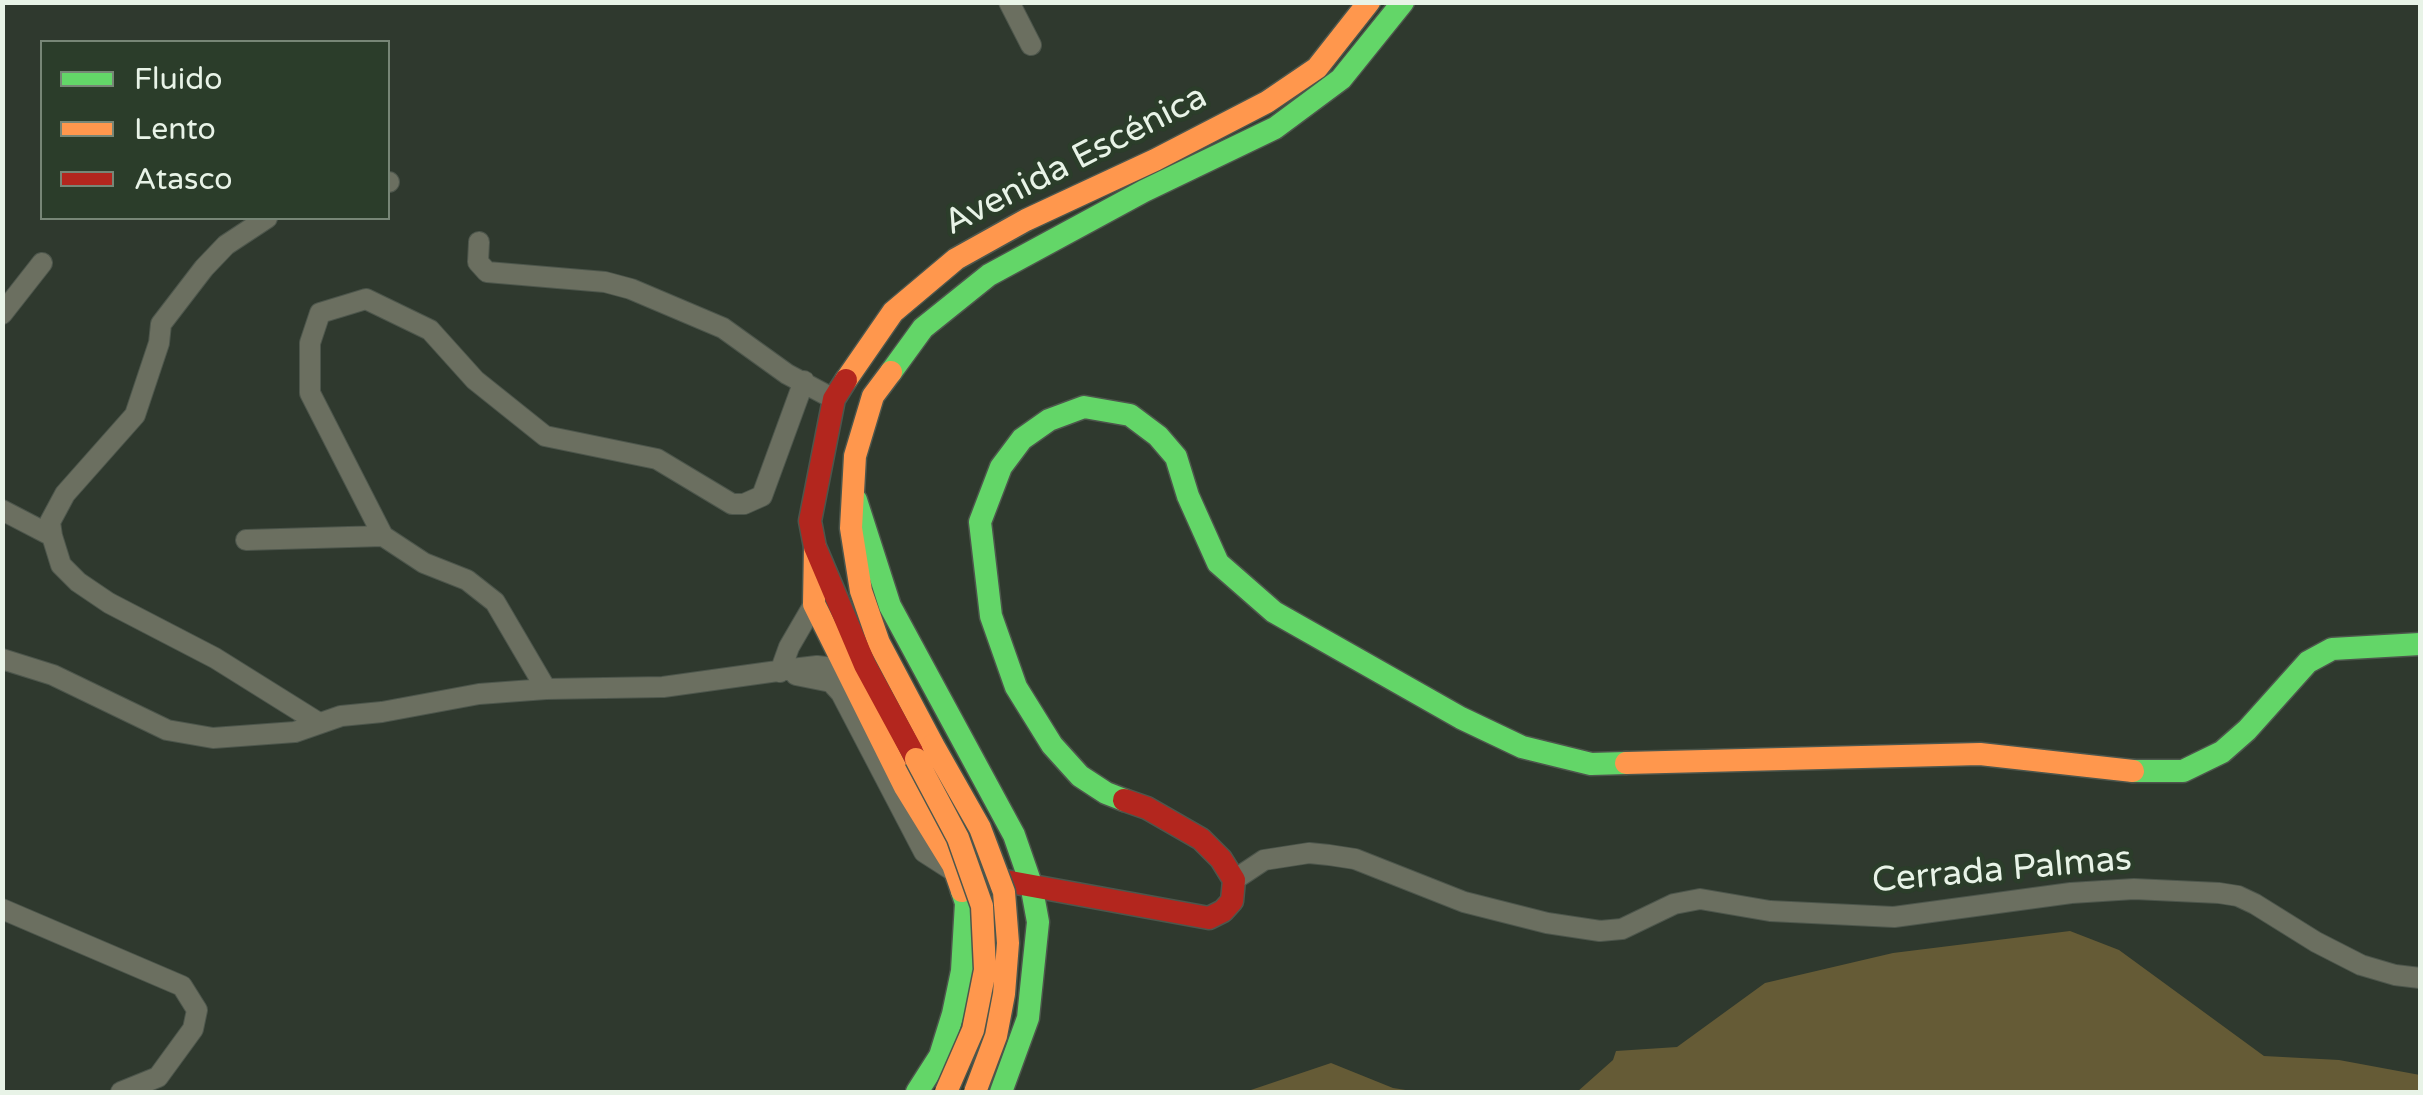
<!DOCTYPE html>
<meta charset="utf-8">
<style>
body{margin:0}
#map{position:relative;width:2423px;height:1095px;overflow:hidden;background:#2f392e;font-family:"Varela Round",sans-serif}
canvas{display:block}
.frame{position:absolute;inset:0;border:5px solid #e8f3e7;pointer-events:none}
.legend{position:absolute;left:40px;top:40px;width:350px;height:180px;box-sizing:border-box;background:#2b3d2a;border:2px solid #778676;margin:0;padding:12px 18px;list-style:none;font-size:30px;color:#e8f3e7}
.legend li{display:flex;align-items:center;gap:20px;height:50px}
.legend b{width:50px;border:2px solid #778676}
</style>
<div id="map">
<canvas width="2423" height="1095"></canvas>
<div class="frame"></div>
<ul class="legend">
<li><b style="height:12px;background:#63d668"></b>Fluido</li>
<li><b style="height:12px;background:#ff974d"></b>Lento</li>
<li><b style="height:12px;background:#b3261e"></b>Atasco</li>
</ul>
</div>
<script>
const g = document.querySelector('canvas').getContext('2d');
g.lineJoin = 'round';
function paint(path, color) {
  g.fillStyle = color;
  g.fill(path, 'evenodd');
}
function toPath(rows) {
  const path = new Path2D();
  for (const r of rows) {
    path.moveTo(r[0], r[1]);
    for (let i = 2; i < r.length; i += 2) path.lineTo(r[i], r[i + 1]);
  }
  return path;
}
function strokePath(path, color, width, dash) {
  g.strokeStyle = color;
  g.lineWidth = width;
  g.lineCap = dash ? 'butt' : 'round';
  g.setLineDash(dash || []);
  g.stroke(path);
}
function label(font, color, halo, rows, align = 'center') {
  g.font = font + ' "Varela Round",sans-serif';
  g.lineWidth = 9;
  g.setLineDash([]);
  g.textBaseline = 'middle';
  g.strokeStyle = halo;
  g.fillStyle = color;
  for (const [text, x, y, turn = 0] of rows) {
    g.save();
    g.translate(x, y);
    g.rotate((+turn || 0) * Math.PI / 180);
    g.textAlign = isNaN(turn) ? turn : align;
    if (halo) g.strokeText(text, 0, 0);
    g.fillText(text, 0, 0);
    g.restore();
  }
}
const green = toPath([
 [2070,931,2119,950,2264,1056,2339,1060,2420,1075,2420,1092,1577,1092,1613,1060,1616,1051,1677,1047,1765,983,1893,953],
 [1331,1063,1393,1088,1418,1092,1245,1092]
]);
const street = toPath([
 [1009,2,1031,45],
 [388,182,389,182],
 [267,218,226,245,204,268,161,324,159,343,135,415,65,494,50,522,52,536,61,565,78,582,109,603,215,658,319,723],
 [479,242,478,262,487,272,605,282,631,289,723,328,787,374,834,399],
 [2,314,42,263],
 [2,510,52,536],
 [246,540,383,536],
 [2,659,53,675,167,730,213,738,295,732,341,716,382,712,479,694,546,689,663,687,792,669,817,666,844,669],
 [780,672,789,647,814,604],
 [796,675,831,682,841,693,924,852,955,872],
 [546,689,495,602,467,580,424,563,383,536,310,393,310,343,320,313,366,299,430,330,475,380,545,436,657,459,732,504,744,504,762,496,804,381],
 [1234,880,1264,860,1309,853,1329,855,1355,859,1464,902,1547,923,1600,931,1622,929,1674,904,1700,899,1770,911,1894,917,2071,893,2134,889,2219,893,2238,896,2255,904,2316,942,2361,965,2395,975,2420,978],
 [2,909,182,986,197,1010,193,1029,158,1077,121,1092]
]);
const fast = toPath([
 [891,372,923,328,989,275,1144,191,1275,128,1341,79,1403,2],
 [856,500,890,606,1014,835,1031,884,1038,922,1028,1018,1001,1092],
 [2133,771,2183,771,2222,752,2247,730,2308,662,2332,649,2420,644],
 [1124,800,1106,793,1080,776,1052,745,1016,687,991,616,980,522,1001,467,1022,439,1049,420,1084,407,1130,415,1158,436,1176,457,1188,496,1218,563,1274,612,1461,718,1522,747,1591,764,1626,763],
 [917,1092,940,1056,953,1014,962,971,966,903,962,891]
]);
const slow = toPath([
 [891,372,873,396,855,456,851,528,861,591,879,643,933,745],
 [846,380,893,312,956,259,1026,220,1155,160,1267,102,1317,68,1369,2],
 [815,548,814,604,905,787,953,865,962,891],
 [1626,763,1980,754,2133,771]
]);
const jam = toPath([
 [846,380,834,399,810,521,815,547,865,665,916,759],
 [983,877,1209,918,1223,911,1232,901,1234,880,1221,859,1201,839,1147,808,1124,800]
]);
const slowBridge = toPath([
 [933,745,980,828,1004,892,1008,943,1004,994,996,1036,975,1092],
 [916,759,958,838,982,906,985,970,973,1030,946,1092]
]);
const streetNames = [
 ["Avenida Escénica",1076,161,-27],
 ["Cerrada Palmas",2002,871,-5]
];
paint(green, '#655b36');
strokePath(street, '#4d564c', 22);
strokePath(fast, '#4d564c', 25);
strokePath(slow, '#4d564c', 25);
strokePath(jam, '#4d564c', 25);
strokePath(street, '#6b6f60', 20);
strokePath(fast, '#63d668', 22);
strokePath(slow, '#ff974d', 22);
strokePath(jam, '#b3261e', 22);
strokePath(slowBridge, '#4d564c', 25, []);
strokePath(slowBridge, '#ff974d', 22);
label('35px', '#e8f3e7', '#2b3d2a', streetNames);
</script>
